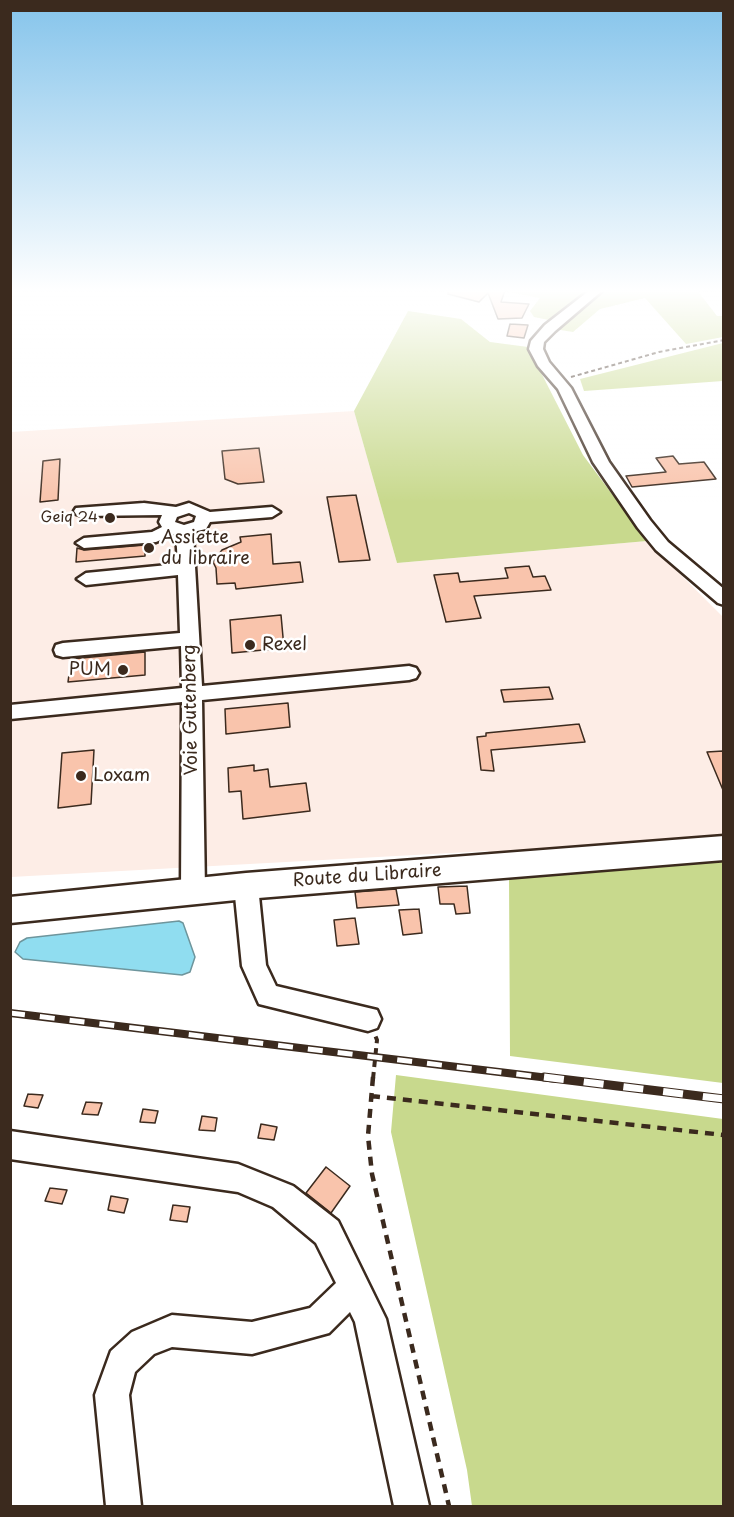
<!DOCTYPE html>
<style>
body{margin:0}
#map{position:relative;width:734px;height:1517px;overflow:hidden;background:#fff;font-family:"Playpen Sans",sans-serif}
canvas{display:block}
.frame{position:absolute;inset:0;border:12px solid #3b2a1e;pointer-events:none}
</style>
<div id="map">
<canvas width="734" height="1517"></canvas>
<div class="frame"></div>
</div>
<script>
const g = document.querySelector('canvas').getContext('2d');
g.lineJoin = 'round';
function paint(path, color) {
  g.fillStyle = color;
  g.fill(path, 'evenodd');
}
function toPath(rows) {
  const path = new Path2D();
  for (const r of rows) {
    path.moveTo(r[0], r[1]);
    for (let i = 2; i < r.length; i += 2) path.lineTo(r[i], r[i + 1]);
  }
  return path;
}
function strokePath(path, color, width, dash) {
  g.strokeStyle = color;
  g.lineWidth = width;
  g.lineCap = dash ? 'butt' : 'round';
  g.setLineDash(dash || []);
  g.stroke(path);
}
function label(font, color, halo, rows, align = 'center') {
  g.font = font + ' "Playpen Sans",sans-serif';
  g.lineWidth = 5;
  g.setLineDash([]);
  g.textBaseline = 'middle';
  g.strokeStyle = halo;
  g.fillStyle = color;
  for (const [text, x, y, turn = 0] of rows) {
    g.save();
    g.translate(x, y);
    g.rotate((+turn || 0) * Math.PI / 180);
    g.textAlign = isNaN(turn) ? turn : align;
    if (halo) g.strokeText(text, 0, 0);
    g.fillText(text, 0, 0);
    g.restore();
  }
}
const built = toPath([
 [354,411,397,563,647,541,723,617,723,858,509,877,488,851,11,877,11,432]
]);
const green = toPath([
 [510,290,697,290,717,316,723,316,723,337,686,344,645,298,600,309,573,332,542,327,549,320,534,317,530,311,540,298,508,292],
 [408,311,461,319,490,342,528,347,583,455,647,541,397,563,354,411],
 [723,343,723,381,584,391,580,379],
 [723,858,723,1083,510,1056,509,877],
 [396,1075,723,1119,723,1506,472,1506,467,1470,391,1132]
]);
const water = toPath([
 [179,921,183,923,195,957,190,972,182,975,23,959,15,952,20,942,27,938,179,921]
]);
const building = toPath([
 [448,290,505,290,501,302,529,304,522,318,498,319,488,293,479,302,448,294,448,290],
 [510,324,528,325,524,338,507,336,510,324],
 [259,448,264,482,238,484,225,479,222,451,259,448],
 [673,456,679,464,704,462,716,479,632,487,626,476,666,472,656,458,673,456],
 [60,459,58,500,40,502,43,461,60,459],
 [356,495,370,560,339,562,327,497,356,495],
 [271,534,273,564,300,562,303,582,236,589,235,583,217,584,216,568,213,562,222,550,241,542,240,537,271,534],
 [145,545,145,556,76,562,77,548,84,550,145,545],
 [529,566,533,577,545,576,551,590,474,596,481,618,446,622,434,575,458,573,460,582,508,578,505,568,529,566],
 [281,615,284,648,232,653,230,620,281,615],
 [145,652,145,675,68,682,71,659,145,652],
 [549,687,553,699,504,702,501,690,549,687],
 [288,703,290,727,226,734,225,709,288,703],
 [579,724,585,742,491,750,494,771,481,770,477,737,486,736,486,733,579,724],
 [94,750,91,804,58,808,62,753,94,750],
 [723,751,723,790,707,752,723,751],
 [254,765,254,771,268,769,270,787,306,783,310,811,243,819,241,791,229,792,228,768,254,765],
 [467,886,470,913,456,914,454,904,440,904,438,887,467,886],
 [396,889,399,905,357,908,355,892,396,889],
 [419,909,422,933,403,935,399,910,419,909],
 [355,918,359,944,337,946,334,920,355,918],
 [28,1094,43,1095,38,1108,24,1106,28,1094],
 [86,1102,102,1103,98,1115,82,1114,86,1102],
 [143,1109,158,1111,155,1123,140,1122,143,1109],
 [202,1116,217,1118,215,1131,199,1130,202,1116],
 [261,1124,277,1127,274,1140,258,1138,261,1124],
 [326,1167,350,1186,331,1213,306,1193,326,1167],
 [50,1188,67,1190,62,1204,45,1201,50,1188],
 [111,1196,128,1199,124,1213,108,1210,111,1196],
 [173,1205,190,1207,187,1222,170,1220,173,1205]
]);
const pathFar2 = toPath([
 [571,377,659,352,724,340]
]);
const pathFar1 = toPath([
 [373,1079,377,1040,375,1035]
]);
const path = toPath([
 [373,1077,368,1136,372,1174,449,1506],
 [371,1096,724,1135]
]);
const minor = toPath([
 [590,290,603,290,555,331,544,342,543,349,549,362,571,388,609,462,650,520,668,542,724,589,724,605,718,603,656,550,638,528,593,462,558,389,538,366,529,349,531,341,545,325,590,290],
 [144,503,176,507,189,503,210,512,272,507,280,512,272,517,210,522,206,529,193,532,202,686,409,666,416,668,419,673,416,678,409,680,202,700,205,891,201,898,193,901,185,898,181,891,182,702,10,719,10,705,182,688,181,646,63,657,56,655,54,650,56,645,63,643,180,633,178,575,86,585,77,579,86,573,178,564,176,533,156,542,84,548,76,543,84,538,152,532,162,527,159,522,162,515,82,516,76,514,74,511,76,508,144,503],
 [189,513,196,516,194,522,184,525,175,522,177,517,189,513],
 [246,876,254,879,258,886,266,965,276,986,377,1010,381,1019,377,1028,368,1031,259,1004,242,966,234,886,238,879,246,876],
 [10,1131,238,1164,293,1186,338,1221,386,1319,429,1506,394,1506,355,1322,350,1312,329,1333,252,1354,172,1347,154,1354,135,1372,129,1395,141,1506,106,1506,95,1395,111,1351,132,1332,172,1315,252,1322,310,1308,336,1283,316,1243,273,1207,238,1192,10,1159,10,1131]
]);
const major = toPath([
 [724,836,724,860,246,899,10,923,10,897,246,873,724,836]
]);
const railFar1 = toPath([
 [10,1013,557,1079]
]);
const rail = toPath([
 [544,1077,724,1099]
]);
const markers = [
 [110,518,6,"#3b2a1e"],
 [149,548,6,"#3b2a1e"],
 [250,645,6,"#3b2a1e"],
 [123,670,6,"#3b2a1e"],
 [81,776,6,"#3b2a1e"]
];
const farPoinames = [
 ["Geiq 24",98,518]
];
const poiNames = [
 ["Assiette",161,538],
 ["du libraire",161,559],
 ["Rexel",262,645],
 ["PUM",111,670,"right"],
 ["Loxam",93,776]
];
const streetNames = [
 ["Voie Gutenberg",191,710,-91],
 ["Route du Libraire",367,876,-4]
];
paint(built, '#fdede6');
paint(green, '#c8d98d');
paint(water, '#90ddf0');
strokePath(water, '#6e959c', 1.5);
paint(building, '#f9c4ac');
strokePath(building, '#3b2a1e', 1.5);
strokePath(minor, '#3b2a1e', 5);
strokePath(major, '#3b2a1e', 5);
strokePath(pathFar2, '#3b2a1e', 2, [4, 3]);
strokePath(pathFar1, '#3b2a1e', 4, [7, 5]);
strokePath(path, '#3b2a1e', 4.5, [9, 7]);
paint(minor, '#fff');
paint(major, '#fff');
strokePath(railFar1, '#3b2a1e', 8);
strokePath(rail, '#3b2a1e', 9);
strokePath(railFar1, '#fff', 5, [15]);
strokePath(rail, '#fff', 7, [20]);
const sky = g.createLinearGradient(0, 0, 0, 502);
sky.addColorStop(0, '#85c4eb');
sky.addColorStop(0.58, '#fff');
sky.addColorStop(1, '#ffffff00');
g.fillStyle = sky;
g.fillRect(0, 0, 734, 502);
for (const [x, y, r, color] of markers) {
  const dot = new Path2D();
  dot.arc(x, y, r, 0, 2 * Math.PI);
  g.fillStyle = color;
  g.fill(dot);
  strokePath(dot, '#fff', 2);
}
label('15px', '#3b2a1e', '#fff', farPoinames, 'right');
label('18px', '#3b2a1e', '#fff', poiNames, 'left');
label('18px', '#3b2a1e', '#fff', streetNames);
</script>
